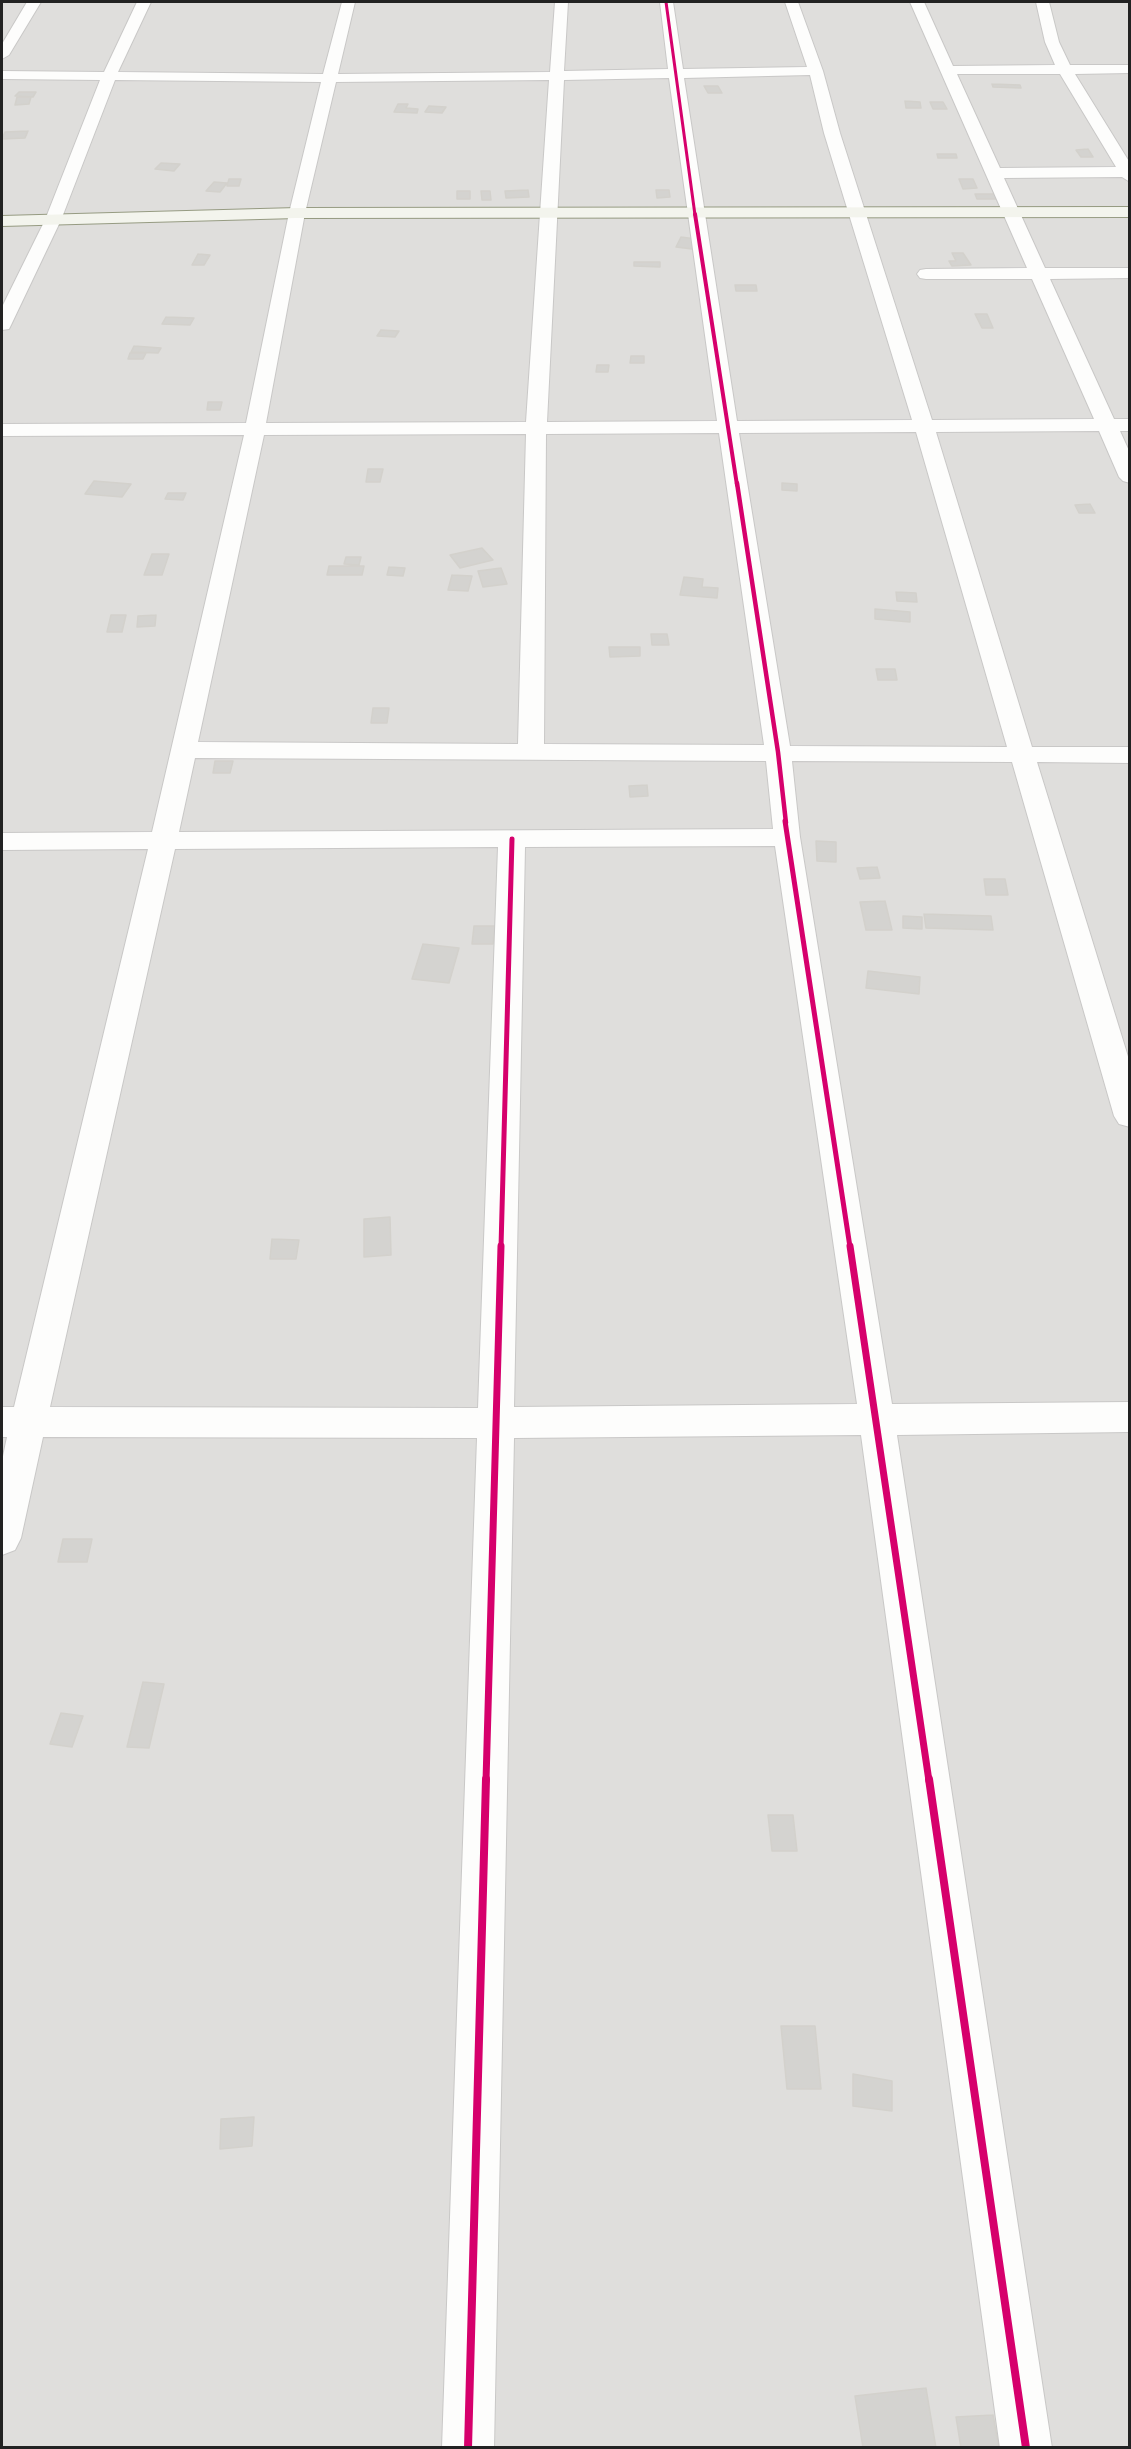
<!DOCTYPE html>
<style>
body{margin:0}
#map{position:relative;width:1131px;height:2449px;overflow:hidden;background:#f0efeb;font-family:"DM Sans",sans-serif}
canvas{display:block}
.frame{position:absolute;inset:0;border:3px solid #222;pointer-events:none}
</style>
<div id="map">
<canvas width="1131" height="2449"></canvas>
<div class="frame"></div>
</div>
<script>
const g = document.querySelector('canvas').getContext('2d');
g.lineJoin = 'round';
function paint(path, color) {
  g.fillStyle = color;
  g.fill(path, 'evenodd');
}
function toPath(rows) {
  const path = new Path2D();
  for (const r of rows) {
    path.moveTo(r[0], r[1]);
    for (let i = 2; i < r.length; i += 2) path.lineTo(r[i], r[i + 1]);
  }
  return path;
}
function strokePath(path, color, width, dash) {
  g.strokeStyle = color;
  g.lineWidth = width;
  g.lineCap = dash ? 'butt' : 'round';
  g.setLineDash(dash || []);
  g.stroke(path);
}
const residential = toPath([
 [2,2,1129,2,1129,2447,2,2447]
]);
const building = toPath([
 [992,84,1020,85,1021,88,993,87,992,84],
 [704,86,718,86,722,93,708,93,704,86],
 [19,92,36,92,33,97,15,96,19,92],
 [17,97,31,97,29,104,15,105,17,97],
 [905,101,920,102,921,108,906,108,905,101],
 [930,102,943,102,947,109,933,109,930,102],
 [398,104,408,104,406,108,418,109,417,113,394,112,398,104],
 [429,106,446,107,442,113,425,112,429,106],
 [28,131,25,138,2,139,5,132,28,131],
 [1088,149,1093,157,1081,157,1076,150,1088,149],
 [937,154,956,154,957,158,938,158,937,154],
 [161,163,180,164,174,171,155,169,161,163],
 [229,179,241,179,239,186,227,186,229,179],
 [959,179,973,179,977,188,963,189,959,179],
 [214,182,227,183,220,192,206,191,214,182],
 [528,190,529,197,506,198,505,191,528,190],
 [656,190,669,190,670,197,657,198,656,190],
 [457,191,470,191,470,199,457,199,457,191],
 [481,191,490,191,491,200,482,200,481,191],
 [975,194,995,194,997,199,977,199,975,194],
 [681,237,696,239,692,249,676,247,681,237],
 [952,253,963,253,971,265,952,266,949,261,956,261,952,253],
 [198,254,210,255,204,265,192,265,198,254],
 [634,262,660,262,660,267,634,266,634,262],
 [735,285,756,285,757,291,736,291,735,285],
 [975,314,987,314,993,328,982,328,975,314],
 [166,317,194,318,190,325,162,324,166,317],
 [381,330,399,331,395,337,377,336,381,330],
 [134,346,161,348,158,353,131,352,134,346],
 [130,353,146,353,143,359,128,359,130,353],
 [631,356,644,356,644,363,630,363,631,356],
 [597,365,609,365,608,372,596,372,597,365],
 [208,402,222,402,220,410,207,410,208,402],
 [368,469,383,469,380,482,366,482,368,469],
 [94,481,131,484,122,497,85,494,94,481],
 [782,483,797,484,797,491,782,490,782,483],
 [168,493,186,493,183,500,165,499,168,493],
 [1090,504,1095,513,1079,513,1075,505,1090,504],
 [482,548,493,560,460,568,450,555,482,548],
 [152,554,169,554,162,575,144,575,152,554],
 [346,557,361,557,359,565,344,564,346,557],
 [329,566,364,566,362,575,327,575,329,566],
 [389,567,405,568,403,576,387,575,389,567],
 [501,568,507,584,483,587,478,571,501,568],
 [452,575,472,576,468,591,448,590,452,575],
 [684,577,703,579,702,587,718,588,717,598,680,595,684,577],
 [896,592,916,593,917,602,897,601,896,592],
 [875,609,910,612,910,622,875,619,875,609],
 [111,615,126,615,122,632,107,632,111,615],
 [156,615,155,626,137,627,138,616,156,615],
 [651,634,667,634,669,645,652,645,651,634],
 [609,647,640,647,640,656,610,657,609,647],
 [876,669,895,669,897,680,878,680,876,669],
 [373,708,389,708,387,723,371,723,373,708],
 [215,761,233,761,230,773,213,773,215,761],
 [647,785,648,796,630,797,629,786,647,785],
 [816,841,836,842,836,862,817,861,816,841],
 [877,867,880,878,860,879,857,868,877,867],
 [984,879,1005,879,1008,895,986,895,984,879],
 [885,901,892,930,866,930,860,902,885,901],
 [924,914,991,916,993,930,926,928,924,914],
 [903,916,922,917,922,929,903,928,903,916],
 [474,926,495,926,493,944,472,944,474,926],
 [423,944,459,948,449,983,412,979,423,944],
 [868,971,920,977,919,994,866,988,868,971],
 [390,1217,391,1255,364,1257,364,1219,390,1217],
 [272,1239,299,1240,296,1259,270,1259,272,1239],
 [63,1539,92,1539,87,1562,58,1562,63,1539],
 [143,1682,164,1684,149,1748,127,1747,143,1682],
 [61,1713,83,1716,72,1747,50,1744,61,1713],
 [768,1815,793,1815,797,1851,772,1851,768,1815],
 [781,2026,815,2026,821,2089,787,2089,781,2026],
 [853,2074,892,2081,892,2111,853,2106,853,2074],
 [254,2117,252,2146,220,2149,221,2119,254,2117],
 [926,2388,936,2448,863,2448,855,2396,926,2388],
 [993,2415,999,2448,961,2448,956,2417,993,2415]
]);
const street = toPath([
 [27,2,41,2,9,55,2,59,2,44,27,2],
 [137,2,151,2,118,72,323,74,342,2,355,2,338,74,550,72,555,2,568,2,564,71,668,69,660,2,673,2,683,69,807,67,785,2,798,2,823,71,840,133,932,420,1094,419,1032,279,926,279,920,278,917,274,920,270,926,269,1027,268,910,2,924,2,953,66,1055,65,1045,42,1036,2,1049,2,1059,42,1070,65,1130,65,1130,73,1075,74,1130,163,1130,182,1122,177,1004,178,1045,268,1130,268,1130,278,1050,279,1114,419,1130,419,1130,431,1120,431,1130,453,1130,483,1123,481,1119,477,1099,431,936,432,1032,747,1130,747,1130,763,1037,762,1130,1063,1130,1127,1119,1124,1114,1116,1012,762,792,761,800,837,892,1404,1130,1402,1130,1432,897,1435,1052,2448,1000,2448,861,1435,514,1438,494,2448,442,2448,477,1438,43,1437,21,1538,15,1550,2,1555,2,1461,7,1437,2,1437,2,1407,14,1407,148,849,2,850,2,833,152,832,244,435,2,436,2,424,246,423,289,213,321,82,115,80,61,220,11,325,9,329,2,330,2,307,45,220,100,80,2,79,2,71,104,72,137,2],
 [957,74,1060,74,1116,167,1000,168,957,74],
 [810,75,824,133,912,420,737,421,684,78,810,75],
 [669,78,717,421,547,422,564,80,669,78],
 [549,80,526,422,266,423,305,213,336,82,549,80],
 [916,432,1007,747,790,746,739,433,916,432],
 [719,433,764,745,544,744,546,434,719,433],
 [526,434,518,744,198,742,264,435,526,434],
 [195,758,766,761,773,829,179,832,195,758],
 [775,846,857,1404,514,1407,525,847,775,846],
 [498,847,478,1408,50,1407,175,849,498,847]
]);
const secondary = toPath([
 [1130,207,1130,217,297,218,2,226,2,216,297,208,1130,207]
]);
const cyclewayFar5 = toPath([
 [666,2,695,215]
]);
const cyclewayFar4 = toPath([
 [695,214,737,485]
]);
const cyclewayFar3 = toPath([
 [737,483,778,752,786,823]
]);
const cyclewayFar2 = toPath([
 [785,821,850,1247],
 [501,1247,512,839]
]);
const cyclewayFar1 = toPath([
 [850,1246,929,1781],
 [486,1781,501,1246]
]);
const cycleway = toPath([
 [929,1779,1026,2448],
 [468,2448,486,1779]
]);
paint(residential, '#dfdedc');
paint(building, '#d4d3d0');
strokePath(building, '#d3d1cc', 1.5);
strokePath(street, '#c9c8c7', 2);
strokePath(secondary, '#969b82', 2);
paint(street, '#fdfdfc');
paint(secondary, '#f3f4ed');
strokePath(cyclewayFar5, '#d6006c', 3);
strokePath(cyclewayFar4, '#d6006c', 4);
strokePath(cyclewayFar3, '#d6006c', 4.5);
strokePath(cyclewayFar2, '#d6006c', 5);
strokePath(cyclewayFar1, '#d6006c', 7);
strokePath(cycleway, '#d6006c', 8);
</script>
